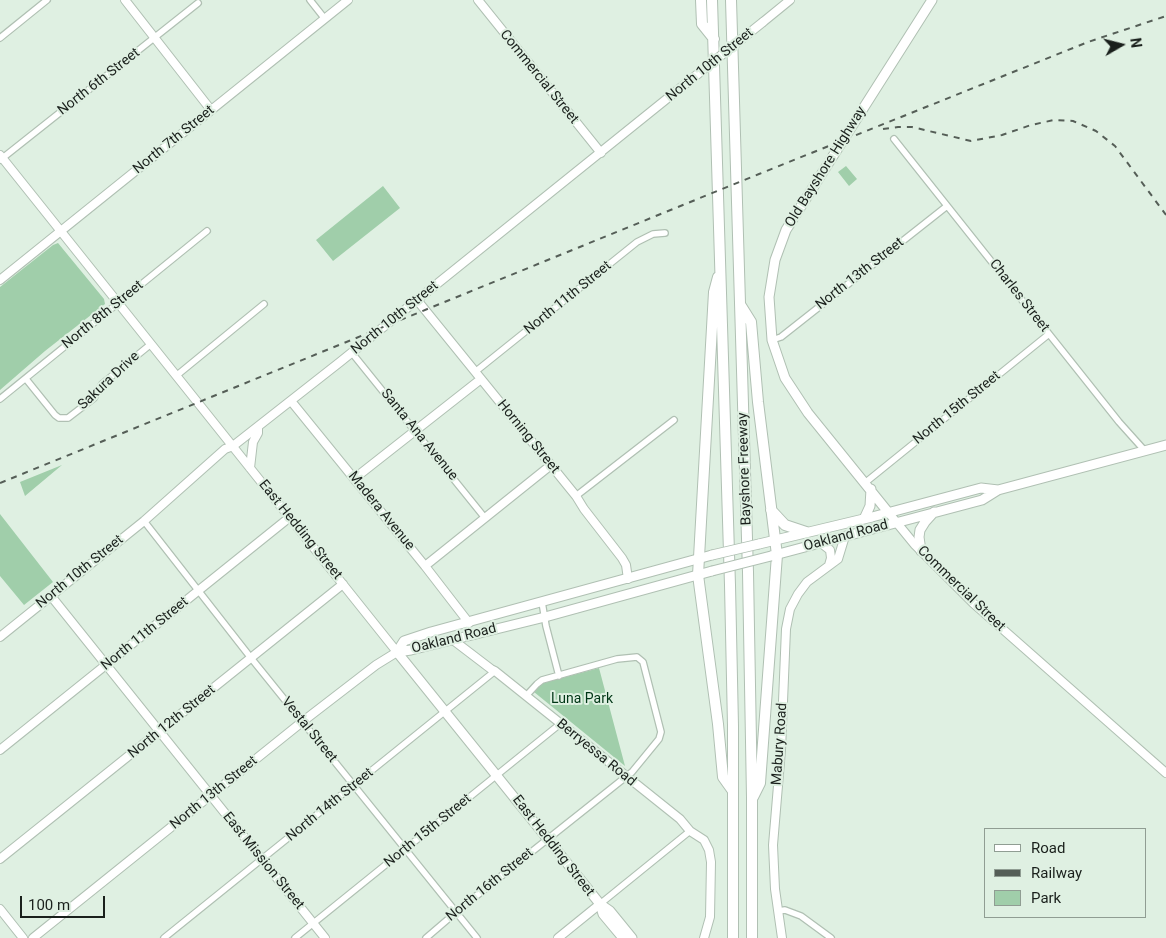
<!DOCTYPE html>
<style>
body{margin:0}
#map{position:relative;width:1166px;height:938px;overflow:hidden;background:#dff0e2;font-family:Roboto,sans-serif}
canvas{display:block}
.legend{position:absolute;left:984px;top:828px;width:162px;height:90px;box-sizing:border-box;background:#dff0e2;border:1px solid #909d93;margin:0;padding:6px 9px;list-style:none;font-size:15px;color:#1a201c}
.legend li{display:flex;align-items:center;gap:10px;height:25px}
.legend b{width:25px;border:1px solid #909d93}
.north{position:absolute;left:1096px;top:20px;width:50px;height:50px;-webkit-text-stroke:4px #dff0e2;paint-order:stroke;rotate:82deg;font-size:14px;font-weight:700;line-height:20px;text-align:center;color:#1a201c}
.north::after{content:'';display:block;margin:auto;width:18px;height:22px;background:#1a201c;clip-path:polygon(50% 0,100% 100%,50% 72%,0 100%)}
.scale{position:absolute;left:20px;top:896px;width:85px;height:22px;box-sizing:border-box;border:2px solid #1a201c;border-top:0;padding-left:6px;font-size:15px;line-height:18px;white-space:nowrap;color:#1a201c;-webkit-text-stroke:4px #dff0e2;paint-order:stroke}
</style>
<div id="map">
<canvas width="1166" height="938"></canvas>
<ul class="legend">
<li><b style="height:6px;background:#fff"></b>Road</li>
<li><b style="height:6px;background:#555e57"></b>Railway</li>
<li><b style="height:14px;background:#a0ceaa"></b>Park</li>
</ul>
<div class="north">N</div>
<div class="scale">100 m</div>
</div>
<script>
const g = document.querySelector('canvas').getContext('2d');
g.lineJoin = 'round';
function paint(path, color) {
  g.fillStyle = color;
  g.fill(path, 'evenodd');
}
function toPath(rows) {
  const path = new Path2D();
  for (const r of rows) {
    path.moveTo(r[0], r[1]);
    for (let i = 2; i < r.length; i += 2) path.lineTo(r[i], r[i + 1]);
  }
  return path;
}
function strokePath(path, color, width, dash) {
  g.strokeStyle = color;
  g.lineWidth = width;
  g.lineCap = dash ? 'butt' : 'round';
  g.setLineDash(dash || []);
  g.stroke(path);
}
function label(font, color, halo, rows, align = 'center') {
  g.font = font + ' Roboto,sans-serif';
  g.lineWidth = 4;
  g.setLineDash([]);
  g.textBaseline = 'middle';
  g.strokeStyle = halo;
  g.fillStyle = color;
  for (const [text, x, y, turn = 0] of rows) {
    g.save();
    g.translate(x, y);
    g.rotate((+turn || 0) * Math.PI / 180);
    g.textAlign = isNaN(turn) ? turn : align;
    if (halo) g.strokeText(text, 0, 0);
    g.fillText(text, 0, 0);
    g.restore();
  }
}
const green = toPath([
 [846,166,857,179,849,186,838,172],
 [383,186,400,208,333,261,316,240],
 [58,243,104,299,105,304,45,351,0,390,0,287,53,245],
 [62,465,25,496,20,482],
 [0,514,53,582,24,605,0,576],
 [599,668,625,766,534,692,543,683]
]);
const street = toPath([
 [310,0,325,19],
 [0,38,47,0],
 [894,139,1119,422,1145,451],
 [0,160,198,3],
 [772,340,781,337,947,206],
 [352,353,485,518],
 [475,372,637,242,653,234,665,233],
 [176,376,264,304],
 [26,379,55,415,59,418,68,418,94,398,102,384,151,344],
 [0,399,207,231],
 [866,482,1049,334],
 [576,496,674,420],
 [144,521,251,658,477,938],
 [542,602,546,626,559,676],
 [600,904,690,831],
 [778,911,785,910,801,916,831,938],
 [164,938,495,671],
 [295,938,560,724],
 [426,938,461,908,632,772,659,739,661,732,643,662,637,657,617,659,542,680,537,684,526,696]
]);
const secondary = toPath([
 [125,0,211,110],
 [478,0,601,153],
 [763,22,790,0],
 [0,155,397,652,376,665,302,722,33,938],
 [0,280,348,0],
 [417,300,576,496,584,509,622,558,626,565,628,579],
 [291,401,425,566,469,623],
 [250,468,253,442,258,433,258,427],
 [355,478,481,379],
 [888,512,915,545,973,603,1166,773],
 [821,543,830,550,831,558,829,565],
 [425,566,551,465],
 [51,596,325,938],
 [0,637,144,521,225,449,233,446,340,362,684,85],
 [453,640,491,669,495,671,680,819,690,831,704,840,709,850,711,862,710,917,704,938],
 [0,750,290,517],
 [0,859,343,584],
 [0,909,23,938],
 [558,938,600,904],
 [782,938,775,889,773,845,781,750,786,629,790,609,798,594,807,582,838,559,845,536]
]);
const primary = toPath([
 [888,512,808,413,785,378,772,340,769,297,775,260,786,230,932,0],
 [864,519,870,506,871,489],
 [759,544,872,517,981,488,998,490],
 [921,551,919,537,920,530,925,522,934,512],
 [771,556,982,500,998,490,1166,445],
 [397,652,600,904,603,914,623,938],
 [397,652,404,641,431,632,712,555],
 [397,652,411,650,545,617,712,571],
 [600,904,610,911,632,938]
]);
const highway = toPath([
 [701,0,702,24,714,39],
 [712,0,730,585,733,726,733,938],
 [731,0,748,572,752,798,752,938],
 [718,277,714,292,698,575,718,724,723,777,733,791],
 [741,306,751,322,758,402,777,555,760,783,753,797],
 [771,510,785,525,806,532]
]);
const rail = toPath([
 [883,129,898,127,912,127,971,141,1002,135,1031,125,1054,120,1073,121,1096,131,1115,146,1166,215],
 [0,483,759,174,1088,42,1166,16]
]);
const secondaryBridge = toPath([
 [684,85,763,22]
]);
const primaryBridge = toPath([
 [712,555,759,544],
 [712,571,771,556]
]);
const streetNames = [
 ["North 10th Street",710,65,-39],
 ["Commercial Street",539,77,51],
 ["North 6th Street",99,82,-38],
 ["North 7th Street",174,140,-39],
 ["Old Bayshore Highway",826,167,-58],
 ["North 13th Street",860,274,-38],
 ["Charles Street",1019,296,52],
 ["North 11th Street",568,298,-39],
 ["North 8th Street",103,315,-39],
 ["North 10th Street",395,318,-39],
 ["Sakura Drive",109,381,-43],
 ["North 15th Street",957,408,-39],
 ["Santa Ana Avenue",419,435,51],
 ["Horning Street",528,437,51],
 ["Bayshore Freeway",745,469,-92],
 ["Madera Avenue",381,511,51],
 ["East Hedding Street",300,530,51],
 ["Oakland Road",846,536,-15],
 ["North 10th Street",80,572,-39],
 ["Commercial Street",961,589,44],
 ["North 11th Street",145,634,-39],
 ["Oakland Road",454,639,-14],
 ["North 12th Street",172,722,-39],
 ["Vestal Street",309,730,51],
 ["Mabury Road",780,744,-86],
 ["Berryessa Road",596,753,39],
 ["North 13th Street",214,793,-39],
 ["North 14th Street",330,805,-39],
 ["North 15th Street",428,831,-39],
 ["East Hedding Street",553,846,52],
 ["East Mission Street",263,861,51],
 ["North 16th Street",490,885,-39]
];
const parkNames = [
 ["Luna Park",582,699]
];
paint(green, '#a0ceaa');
strokePath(street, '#b0c0b3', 8);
strokePath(secondary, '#b0c0b3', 10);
strokePath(primary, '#b0c0b3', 11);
strokePath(highway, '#b0c0b3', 12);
strokePath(street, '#fff', 5.5);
strokePath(secondary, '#fff', 8);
strokePath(primary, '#fff', 9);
strokePath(highway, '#fff', 10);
strokePath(rail, '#555e57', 2, [6, 6]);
strokePath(secondaryBridge, '#b0c0b3', 10, []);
strokePath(primaryBridge, '#b0c0b3', 11, []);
strokePath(secondaryBridge, '#fff', 8);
strokePath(primaryBridge, '#fff', 9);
label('14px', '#1a201c', '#dff0e2', streetNames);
label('14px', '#003616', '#dff0e2', parkNames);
</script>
